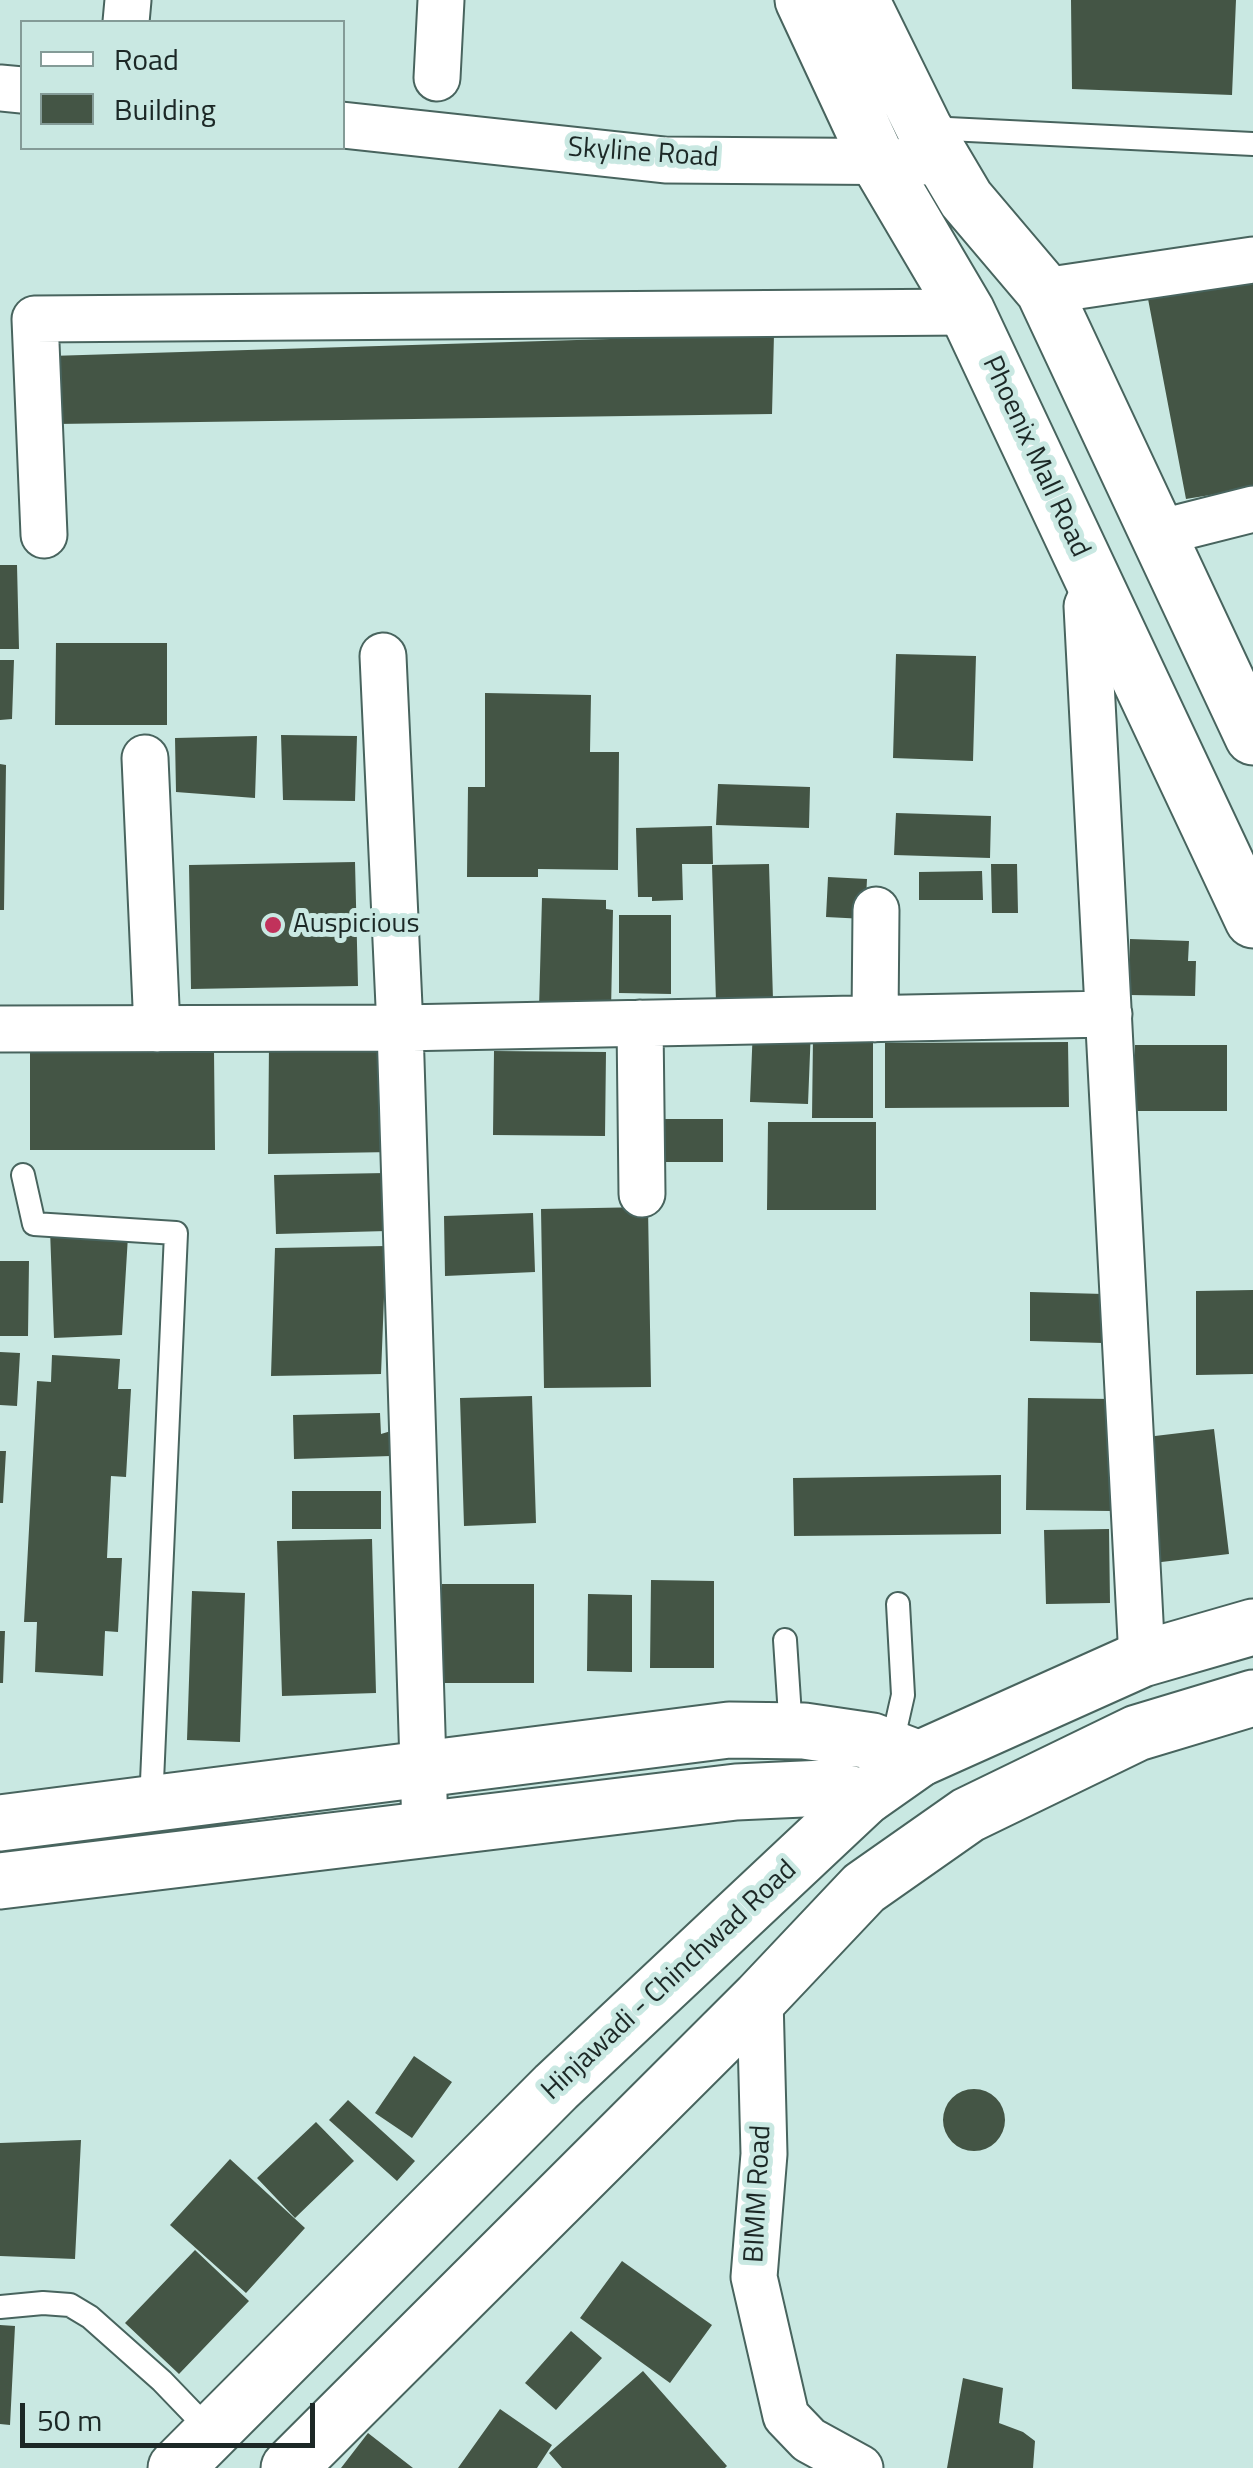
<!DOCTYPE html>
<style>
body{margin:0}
#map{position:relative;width:1253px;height:2468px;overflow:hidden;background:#c9e8e2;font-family:"Titillium Web",sans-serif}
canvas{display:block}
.legend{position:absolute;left:20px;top:20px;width:325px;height:130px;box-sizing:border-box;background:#c9e8e2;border:2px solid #849b97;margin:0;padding:12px 18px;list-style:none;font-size:30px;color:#1c2826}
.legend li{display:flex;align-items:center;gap:20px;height:50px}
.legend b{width:50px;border:2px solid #849b97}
.scale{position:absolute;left:20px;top:2403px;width:295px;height:45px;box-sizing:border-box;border:5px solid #1c2826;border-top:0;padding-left:12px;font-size:30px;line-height:35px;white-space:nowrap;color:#1c2826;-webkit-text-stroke:8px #c9e8e2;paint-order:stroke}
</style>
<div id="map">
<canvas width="1253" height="2468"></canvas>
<ul class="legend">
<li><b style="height:12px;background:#fff"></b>Road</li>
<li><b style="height:28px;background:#445545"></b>Building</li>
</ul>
<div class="scale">50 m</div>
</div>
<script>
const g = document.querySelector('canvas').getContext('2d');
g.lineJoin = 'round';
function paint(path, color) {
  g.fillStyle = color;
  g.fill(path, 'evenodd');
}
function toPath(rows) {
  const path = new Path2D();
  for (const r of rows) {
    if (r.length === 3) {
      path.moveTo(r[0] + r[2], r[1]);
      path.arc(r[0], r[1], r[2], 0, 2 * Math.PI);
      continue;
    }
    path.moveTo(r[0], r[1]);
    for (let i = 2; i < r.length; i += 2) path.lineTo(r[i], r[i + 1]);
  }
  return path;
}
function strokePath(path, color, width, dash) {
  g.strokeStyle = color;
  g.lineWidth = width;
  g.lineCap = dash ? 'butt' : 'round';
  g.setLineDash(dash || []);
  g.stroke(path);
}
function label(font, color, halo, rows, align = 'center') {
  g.font = font + ' "Titillium Web",sans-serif';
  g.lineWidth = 10;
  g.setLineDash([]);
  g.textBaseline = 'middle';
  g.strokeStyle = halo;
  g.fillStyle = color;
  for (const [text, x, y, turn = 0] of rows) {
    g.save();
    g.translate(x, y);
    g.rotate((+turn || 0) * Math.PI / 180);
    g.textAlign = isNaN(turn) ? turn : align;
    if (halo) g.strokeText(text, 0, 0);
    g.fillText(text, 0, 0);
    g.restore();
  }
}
const building = toPath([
 [1071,0,1236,0,1232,95,1072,89],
 [1253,278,1253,488,1186,499,1145,283],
 [774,334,772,414,56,424,50,356],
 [0,565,17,565,19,649,0,649],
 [56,643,167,643,167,725,55,725],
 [896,654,976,656,973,761,893,758],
 [0,660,14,660,12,719,0,720],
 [485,693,591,695,590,752,619,752,618,870,538,869,538,877,467,877,468,787,485,787],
 [281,735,357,736,355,801,283,800],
 [257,736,255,798,176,792,175,738],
 [0,764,6,765,4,910,0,910],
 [718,784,810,787,809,828,716,825],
 [896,813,991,816,990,858,894,855],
 [712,826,713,864,682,864,683,900,652,901,652,897,638,897,636,828],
 [355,862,358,986,191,989,189,865],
 [769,864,773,1000,716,1002,712,865],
 [991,864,1017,864,1018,913,992,913],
 [982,871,983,900,919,900,919,872],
 [828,877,867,879,865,919,826,917],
 [542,898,606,900,606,909,613,910,611,1011,539,1009],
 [619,915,671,915,671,994,619,993],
 [1130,939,1189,941,1188,961,1196,961,1195,996,1129,995],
 [753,1026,811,1028,808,1104,750,1102],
 [813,1037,873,1037,873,1118,812,1118],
 [1068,1042,1069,1107,885,1108,885,1043],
 [269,1044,389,1044,393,1152,268,1154],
 [1135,1045,1227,1045,1227,1111,1135,1111],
 [30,1051,214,1051,215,1150,30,1150],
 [494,1051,606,1052,605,1136,493,1135],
 [662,1119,723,1119,723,1162,662,1162],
 [768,1122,876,1122,876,1210,767,1210],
 [386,1173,387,1231,276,1234,274,1175],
 [648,1207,651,1387,544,1388,541,1209],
 [533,1213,535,1272,445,1276,444,1216],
 [50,1230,128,1236,122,1335,54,1338],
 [386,1246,381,1374,271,1376,275,1248],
 [0,1261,29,1261,28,1336,0,1336],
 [1253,1290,1253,1374,1196,1375,1196,1291],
 [1030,1292,1104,1294,1103,1343,1030,1341],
 [0,1352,20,1353,17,1406,0,1405],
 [52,1355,120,1359,118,1389,131,1389,126,1477,111,1476,107,1558,122,1558,118,1632,105,1631,103,1676,35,1672,37,1622,24,1622,37,1381,51,1382],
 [532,1396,536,1523,464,1526,460,1398],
 [1028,1398,1113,1399,1111,1511,1026,1510],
 [380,1413,381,1434,391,1431,391,1456,294,1459,293,1415],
 [1214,1429,1229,1554,1153,1563,1138,1438],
 [0,1451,6,1451,3,1503,0,1503],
 [1001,1475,1001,1534,794,1536,793,1478],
 [292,1491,381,1491,381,1529,292,1529],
 [1109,1529,1110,1603,1046,1604,1044,1530],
 [372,1539,376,1693,282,1696,277,1541],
 [651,1580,714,1581,714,1668,650,1668],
 [442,1584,534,1584,534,1683,442,1683],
 [192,1591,245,1593,240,1742,187,1740],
 [588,1594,632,1595,632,1672,587,1671],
 [0,1631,5,1631,3,1683,0,1683],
 [414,2056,452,2082,412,2138,375,2113],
 [974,2120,31],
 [348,2100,415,2161,397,2181,329,2120],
 [316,2122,354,2161,295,2218,257,2178],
 [81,2140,75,2259,0,2256,0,2143],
 [230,2159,305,2228,246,2293,170,2225],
 [195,2250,249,2301,179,2374,125,2323],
 [622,2261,712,2325,670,2383,580,2318],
 [0,2325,15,2326,10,2425,0,2424],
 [571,2331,602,2358,556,2410,525,2383],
 [643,2371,727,2466,725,2468,562,2468,549,2453],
 [963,2378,1003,2388,999,2423,1023,2432,1035,2441,1033,2468,947,2468],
 [500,2409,552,2445,537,2468,458,2468],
 [368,2433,413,2468,341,2468]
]);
const service = toPath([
 [928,128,1253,144],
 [23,1175,34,1224,176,1233,151,1804],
 [785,1640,791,1731],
 [891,1748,903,1695,898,1604],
 [0,2307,43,2303,70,2305,90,2317,162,2381,213,2434]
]);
const minor = toPath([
 [126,22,128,0],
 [437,78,441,0],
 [0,88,22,90],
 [342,125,665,160,944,162],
 [1044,291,1253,260],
 [1158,533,1253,509],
 [44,535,35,319,967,312],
 [1096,586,1087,606,1088,625,1142,1659],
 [383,656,400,1028,425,1828],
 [145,758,157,1029],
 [875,1019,876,910],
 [640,1023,642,1194],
 [0,1029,400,1028,1109,1014],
 [760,1998,764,2154,754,2277,786,2416,809,2440,860,2468]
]);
const tertiary = toPath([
 [803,0,878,161,967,312,1253,920],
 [861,0,924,128,966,199,1044,291,1253,737],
 [0,1823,729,1730,804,1731,872,1741,919,1759],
 [0,1881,736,1792,825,1788,865,1797]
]);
const primary = toPath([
 [176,2468,556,2087,865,1797,919,1759,1142,1659,1253,1627],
 [289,2468,760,1998,864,1888,968,1815,1137,1733,1253,1698]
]);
const markers = [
 [273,925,10,"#c1325b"]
];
const streetNames = [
 ["Skyline Road",643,154,4],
 ["Phoenix Mall Road",1035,457,65],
 ["Hinjawadi - Chinchwad Road",670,1981,-43],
 ["BIMM Road",759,2194,-87]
];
const poiNames = [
 ["Auspicious",293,925]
];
paint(building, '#445545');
strokePath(service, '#48645e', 26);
strokePath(minor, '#48645e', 49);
strokePath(tertiary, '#48645e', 59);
strokePath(primary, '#48645e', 59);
strokePath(service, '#fff', 22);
strokePath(minor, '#fff', 45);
strokePath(tertiary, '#fff', 55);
strokePath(primary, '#fff', 55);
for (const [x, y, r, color] of markers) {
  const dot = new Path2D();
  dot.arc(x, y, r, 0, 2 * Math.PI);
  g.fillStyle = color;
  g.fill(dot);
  strokePath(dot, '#c9e8e2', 4);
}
label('28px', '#1c2826', '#c9e8e2', streetNames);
label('28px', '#1c2826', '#c9e8e2', poiNames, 'left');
</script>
